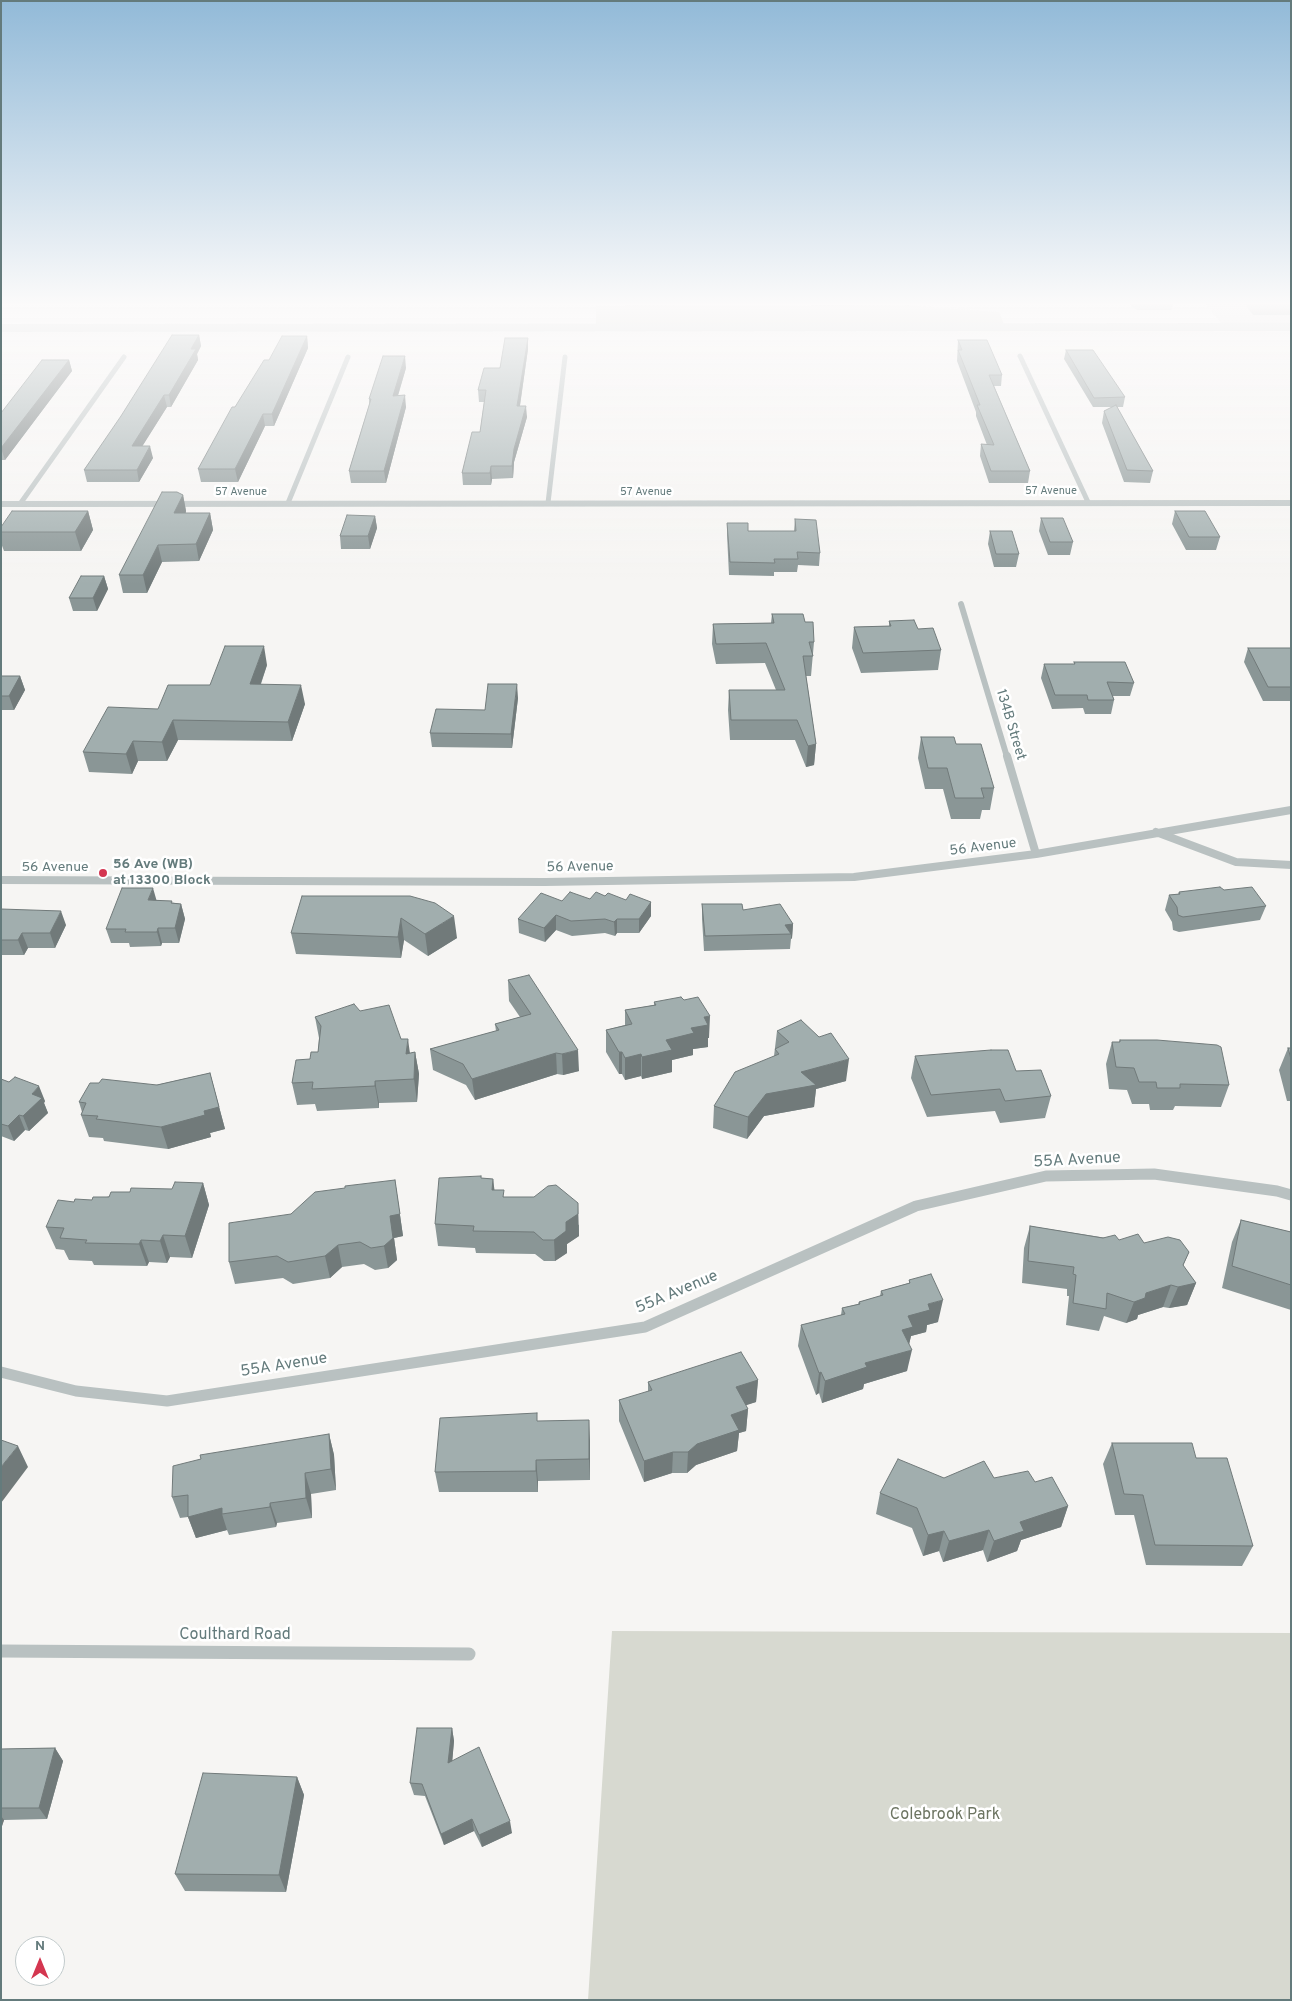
<!DOCTYPE html>
<style>
body{margin:0}
#map{position:relative;width:1292px;height:2001px;overflow:hidden;background:#f6f5f3;font-family:Overpass,sans-serif}
canvas{display:block}
.frame{position:absolute;inset:0;border:2px solid #647b7c;pointer-events:none}
.north{position:absolute;left:15px;top:1936px;width:50px;height:50px;box-sizing:border-box;background:#fff;border:1px solid #c1cacb;border-radius:50%;rotate:0deg;font-size:14px;font-weight:700;line-height:20px;text-align:center;color:#647b7c}
.north::after{content:'';display:block;margin:auto;width:18px;height:22px;background:#d43650;clip-path:polygon(50% 0,100% 100%,50% 72%,0 100%)}
</style>
<div id="map">
<canvas width="1292" height="2001"></canvas>
<div class="frame"></div>
<div class="north">N</div>
</div>
<script>
const g = document.querySelector('canvas').getContext('2d');
g.lineJoin = 'round';
function paint(path, color) {
  g.fillStyle = color;
  g.fill(path, 'evenodd');
}
function toPath(rows) {
  const path = new Path2D();
  for (const r of rows) {
    path.moveTo(r[0], r[1]);
    for (let i = 2; i < r.length; i += 2) path.lineTo(r[i], r[i + 1]);
  }
  return path;
}
function strokePath(path, color, width, dash) {
  g.strokeStyle = color;
  g.lineWidth = width;
  g.lineCap = dash ? 'butt' : 'round';
  g.setLineDash(dash || []);
  g.stroke(path);
}
function label(font, color, halo, rows, align = 'center') {
  g.font = font + ' Overpass,sans-serif';
  g.lineWidth = 5;
  g.setLineDash([]);
  g.textBaseline = 'middle';
  g.strokeStyle = halo;
  g.fillStyle = color;
  for (const [text, x, y, turn = 0] of rows) {
    g.save();
    g.translate(x, y);
    g.rotate((+turn || 0) * Math.PI / 180);
    g.textAlign = isNaN(turn) ? turn : align;
    if (halo) g.strokeText(text, 0, 0);
    g.fillText(text, 0, 0);
    g.restore();
  }
}
const built = toPath([
 [1206,304,1291,304,1291,326,1223,326]
]);
const green = toPath([
 [905,305,999,312,1004,324,596,324,596,306],
 [612,1631,1291,1633,1291,2000,588,2000]
]);
const minorFar4 = toPath([
 [1020,356,1088,502],
 [288,503,348,357],
 [548,503,565,357],
 [1,504,1291,503],
 [20,504,124,357]
]);
const minorFar3 = toPath([
 [1,504,1291,503],
 [961,604,1007,757]
]);
const minorFar2 = toPath([
 [1007,756,1036,854],
 [1156,832,1236,862,1291,865],
 [1,880,545,882,854,877,1036,854,1291,810]
]);
const minorFar1 = toPath([
 [1,1372,76,1391,167,1401,645,1327,916,1206,1046,1176,1154,1174,1277,1191,1291,1195]
]);
const minor = toPath([
 [1,1651,469,1654]
]);
const highway = toPath([
 [1291,323,1291,331,1,332,1,324,1291,323]
]);
const wall = toPath([
 [1130,304,1173,304,1171,310,1138,310,1133,308],
 [1245,304,1291,304,1291,315,1253,315],
 [199,335,201,346,197,354,198,360,171,407,167,407,142,446,153,458,139,482,87,482,84,470],
 [307,336,308,348,274,426,265,426,238,482,201,482,198,469,235,407,269,360],
 [528,338,528,349,520,406,527,417,514,462,513,478,492,479,491,485,463,485,462,473,480,432,484,402,479,402,478,390],
 [958,340,1002,375,1001,386,994,386,1030,471,1028,483,989,483,980,456,981,444,987,445,976,416,976,412,957,361],
 [1066,350,1125,397,1123,407,1117,407,1153,471,1150,483,1124,482,1102,423,1104,411,1113,407,1093,407,1064,359],
 [69,360,72,371,5,460,1,460,1,413],
 [406,368,398,396,406,407,386,483,351,483,349,471,369,405,369,399],
 [183,495,186,511,186,513,210,513,213,530,199,561,162,562,147,593,123,593,119,575],
 [88,511,93,530,81,551,4,551,1,543,1,532],
 [1175,511,1220,537,1216,550,1186,550,1172,524],
 [375,516,377,528,370,549,341,549,340,536],
 [1041,518,1073,542,1070,555,1048,555,1039,531],
 [795,519,820,553,819,566,798,565,797,572,774,572,774,576,729,575,727,535,727,523,748,531,794,531],
 [990,531,1019,554,1016,567,994,567,988,544],
 [104,576,108,589,97,611,73,611,69,598],
 [772,614,805,622,814,642,811,676,806,676,816,744,814,765,806,767,795,740,730,740,728,710,729,690,776,690,765,663,716,664,712,644,713,624,771,623],
 [889,621,941,650,938,670,861,673,852,648,854,627,889,626],
 [1248,648,1291,648,1291,701,1263,701,1244,662],
 [1074,662,1134,683,1130,696,1113,696,1114,700,1111,714,1085,714,1083,708,1052,709,1041,678,1044,664,1074,664],
 [267,665,261,684,305,704,292,741,178,740,167,761,138,761,132,774,89,772,83,752,158,709,210,685],
 [1,676,20,676,25,690,14,710,1,710],
 [518,698,512,748,432,747,430,733,485,710],
 [921,737,956,744,994,788,990,810,982,810,980,819,951,819,943,789,925,789,918,758],
 [1224,890,1266,906,1260,920,1179,932,1173,930,1172,922,1165,910,1169,895,1178,894,1179,892],
 [410,896,457,938,428,956,404,940,401,958,296,954,291,933],
 [605,896,626,900,651,902,651,916,639,933,617,933,615,936,605,933,572,936,556,930,545,942,519,933,518,919,590,899],
 [156,900,181,904,185,919,179,943,162,943,161,946,130,947,129,943,111,943,106,929],
 [702,904,743,910,793,924,792,938,791,939,790,949,704,951,702,919],
 [1,909,66,925,55,948,28,948,24,955,1,955],
 [508,980,579,1071,563,1075,557,1074,475,1100,466,1085,433,1070,430,1049,496,1031,495,1024,520,1017,509,1001],
 [654,1002,709,1038,708,1038,708,1047,693,1049,693,1055,672,1060,672,1072,642,1079,641,1076,625,1080,622,1074,619,1074,606,1052,606,1030,625,1025,625,1010,654,1005],
 [360,1011,401,1039,410,1053,415,1052,419,1074,417,1102,379,1103,379,1108,317,1111,315,1104,297,1105,292,1083,310,1059,318,1052,319,1038,315,1017],
 [777,1031,846,1081,816,1089,814,1107,764,1116,747,1139,713,1128,714,1106,774,1056],
 [1120,1040,1229,1085,1221,1107,1175,1106,1173,1110,1150,1110,1149,1104,1132,1104,1127,1090,1109,1089,1106,1064,1112,1042,1119,1042],
 [1288,1048,1291,1048,1291,1101,1287,1101,1279,1070],
 [915,1056,1016,1071,1051,1096,1045,1118,1000,1123,995,1111,927,1117,911,1078],
 [210,1073,225,1129,210,1133,211,1137,168,1149,104,1141,103,1138,89,1137,81,1115,82,1112,79,1102],
 [1,1079,45,1101,44,1103,48,1113,29,1131,25,1130,14,1141,1,1136],
 [481,1178,493,1179,494,1190,504,1197,579,1225,579,1236,567,1244,567,1253,555,1261,544,1261,535,1254,476,1253,475,1248,438,1246,435,1224],
 [395,1180,403,1236,394,1238,397,1260,388,1268,375,1270,364,1264,342,1267,330,1278,293,1284,283,1278,235,1284,229,1262,291,1214],
 [203,1183,209,1205,192,1258,170,1257,167,1263,149,1262,147,1266,94,1265,92,1261,69,1260,64,1250,56,1249,46,1227,74,1202,92,1200,130,1192,172,1189],
 [1241,1220,1291,1232,1291,1310,1222,1288,1232,1242],
 [1030,1226,1119,1240,1144,1243,1189,1252,1183,1266,1196,1283,1187,1305,1169,1308,1163,1307,1138,1315,1137,1319,1126,1323,1104,1316,1099,1331,1066,1325,1069,1296,1067,1296,1067,1289,1022,1283,1024,1248],
 [909,1280,938,1322,927,1325,926,1332,911,1336,909,1344,907,1371,864,1384,863,1389,822,1403,819,1393,816,1395,798,1346,801,1325,841,1315,842,1308,858,1304,859,1302,880,1296,881,1291,909,1283],
 [758,1380,756,1402,745,1405,748,1409,746,1431,739,1433,737,1451,696,1465,687,1473,672,1473,644,1482,619,1421,619,1400,648,1392,648,1382],
 [537,1421,590,1441,590,1480,538,1481,538,1492,439,1492,435,1472],
 [329,1434,334,1455,336,1490,311,1494,312,1518,277,1523,276,1527,229,1535,227,1530,196,1538,188,1517,180,1518,172,1497],
 [1112,1443,1196,1458,1253,1546,1242,1566,1146,1565,1134,1515,1115,1515,1103,1464],
 [944,1478,994,1478,1035,1482,1068,1506,1061,1527,1021,1540,1017,1551,987,1562,983,1550,943,1562,939,1551,923,1556,912,1528,876,1514,880,1493],
 [452,1728,454,1741,452,1761,512,1833,482,1847,474,1831,444,1845,425,1796,414,1795,410,1783],
 [55,1748,63,1761,47,1819,4,1820,1,1829,1,1749],
 [297,1777,304,1795,286,1892,185,1891,175,1874]
]);
const shadedWall = toPath([
 [199,335,201,346,197,354,198,360,171,407,169,395,191,349],
 [307,336,308,348,274,426,272,414],
 [528,338,528,349,518,418,517,406],
 [405,356,406,368,394,408,393,396],
 [69,360,72,371,5,460,1,448],
 [164,395,167,407,135,458,132,446],
 [405,395,406,407,386,483,384,471],
 [526,406,527,417,514,462,513,478,512,466,514,449],
 [263,414,265,426,238,482,235,469],
 [150,446,153,458,139,482,137,470],
 [491,466,492,479,491,485,490,473],
 [183,495,186,511,177,530,174,513],
 [88,511,93,530,81,551,75,532],
 [210,513,213,530,199,561,196,544],
 [375,516,377,528,370,549,368,536],
 [158,545,162,562,147,593,143,575],
 [104,576,108,589,97,611,93,598],
 [264,646,267,665,254,703,250,684],
 [20,676,25,690,14,710,9,696],
 [517,684,518,698,512,748,511,734],
 [301,685,305,704,292,741,288,722],
 [173,720,178,740,167,761,162,742],
 [133,741,138,761,132,774,126,754],
 [816,744,814,765,806,767,808,746],
 [153,888,157,902,148,900],
 [651,902,651,916,639,933,639,919],
 [181,904,185,919,179,943,175,928],
 [61,911,66,925,55,948,50,933],
 [556,915,556,930,545,942,544,928],
 [454,916,457,938,428,956,425,934],
 [401,918,404,940,401,958,398,937],
 [617,919,617,933,615,936,614,922],
 [793,924,792,938,791,939,791,934,785,925],
 [158,928,162,943,161,946,157,932],
 [22,933,28,948,24,955,18,940],
 [710,1016,709,1038,708,1038,708,1047,693,1049,693,1055,672,1060,672,1072,642,1079,642,1057,666,1040,691,1028,704,1017],
 [408,1039,411,1061,406,1054],
 [578,1050,579,1071,563,1075,562,1054],
 [415,1052,419,1074,417,1102,414,1079],
 [619,1052,622,1052,622,1074,619,1074],
 [556,1053,557,1074,475,1100,472,1079],
 [641,1054,641,1076,625,1080,625,1058],
 [849,1059,846,1081,816,1089,814,1107,764,1116,747,1139,748,1117,766,1094,801,1072],
 [210,1073,225,1129,210,1133,211,1137,168,1149,161,1127,204,1111],
 [375,1081,379,1103,379,1108,375,1086],
 [39,1086,45,1101,44,1103,48,1113,29,1131,23,1116,32,1094],
 [19,1115,25,1130,14,1141,8,1126],
 [493,1179,496,1201,492,1190],
 [395,1180,403,1236,394,1238,397,1260,388,1268,384,1246,390,1216],
 [203,1183,209,1205,192,1258,185,1236],
 [578,1203,579,1236,567,1244,567,1253,555,1261,554,1240,566,1222],
 [163,1235,170,1257,167,1263,160,1241],
 [141,1240,149,1262,147,1266,139,1244],
 [338,1245,342,1267,330,1278,325,1256],
 [1196,1283,1187,1305,1169,1308,1178,1287],
 [1171,1285,1163,1307,1138,1315,1137,1319,1126,1323,1134,1302,1146,1293],
 [943,1300,938,1322,927,1325,926,1332,911,1336,908,1349,902,1330,908,1316,928,1304],
 [912,1350,907,1371,864,1384,863,1389,822,1403,825,1381,865,1363],
 [821,1372,819,1393,816,1395,819,1373],
 [758,1380,756,1402,735,1409,736,1387],
 [748,1409,746,1431,739,1433,737,1451,696,1465,687,1473,688,1452,731,1415],
 [589,1420,590,1441,590,1480,589,1459],
 [329,1434,334,1455,336,1490,331,1469],
 [18,1446,28,1467,1,1503,1,1467],
 [673,1452,672,1473,644,1482,644,1461],
 [536,1460,538,1481,538,1492,536,1471],
 [305,1473,311,1494,312,1518,306,1498],
 [270,1503,277,1523,276,1527,270,1507],
 [1068,1506,1061,1527,1021,1540,1017,1551,987,1562,994,1541,1020,1522],
 [222,1508,222,1514,227,1530,196,1538,188,1517],
 [989,1530,983,1550,943,1562,949,1541],
 [944,1531,939,1551,923,1556,928,1535],
 [452,1728,454,1741,451,1776,448,1763],
 [55,1748,63,1761,47,1819,39,1808],
 [297,1777,304,1795,286,1892,279,1875],
 [1,1816,4,1820,1,1829],
 [472,1819,474,1831,444,1845,441,1834],
 [510,1821,512,1833,482,1847,479,1835]
]);
const building = toPath([
 [172,335,199,335,191,349,196,349,169,395,164,395,132,446,150,446,137,470,84,470,121,416,172,335],
 [282,336,307,336,272,414,263,414,235,469,198,469,232,407,235,407,264,360,269,360,282,336],
 [505,338,528,338,517,406,526,406,514,449,512,466,491,466,490,473,462,473,472,432,480,432,486,390,478,390,484,368,500,368,505,338],
 [958,340,987,340,1002,375,989,375,1030,471,991,471,981,444,994,445,977,405,980,405,958,350,962,350,958,340],
 [1066,350,1093,350,1125,397,1094,398,1066,350],
 [383,356,405,356,393,396,405,395,384,471,349,471,371,399,369,399,383,356],
 [42,360,69,360,1,448,1,413,42,360],
 [1116,405,1153,471,1127,470,1104,411,1116,405],
 [162,492,177,492,183,495,174,513,210,513,196,544,158,545,143,575,119,575,162,492],
 [12,511,88,511,75,532,1,532,1,527,12,511],
 [1175,511,1205,511,1220,537,1189,537,1175,511],
 [347,515,375,516,368,536,340,536,347,515],
 [1041,518,1063,518,1073,542,1050,542,1041,518],
 [795,519,816,520,820,553,797,552,798,559,774,559,775,563,730,562,727,523,748,523,748,531,796,531,795,519],
 [990,531,1012,531,1019,554,996,554,990,531],
 [81,576,104,576,93,598,69,598,81,576],
 [772,614,803,614,805,622,813,622,814,642,809,642,813,656,803,656,816,744,808,746,797,720,731,720,729,690,785,690,766,643,716,644,713,624,774,623,772,614],
 [914,620,918,629,933,628,941,650,863,653,854,627,891,626,889,621,914,620],
 [225,646,264,646,250,684,301,685,288,722,173,720,162,742,133,741,126,754,83,752,108,707,158,709,168,685,210,685,225,646],
 [1248,648,1291,648,1291,687,1268,687,1248,648],
 [1074,662,1125,662,1134,683,1107,682,1114,700,1088,700,1087,695,1055,695,1044,664,1075,664,1074,662],
 [1,676,20,676,9,696,1,696,1,676],
 [488,684,517,684,511,734,430,733,436,709,485,710,488,684],
 [921,737,954,737,956,744,981,744,994,788,981,788,984,798,955,798,947,768,928,768,921,737],
 [1220,887,1224,890,1252,887,1266,906,1183,917,1178,915,1177,907,1169,895,1180,894,1179,892,1220,887],
 [122,888,153,888,148,900,172,901,171,903,181,904,175,928,158,928,157,932,125,932,126,929,106,929,122,888],
 [570,892,590,899,596,892,605,896,608,893,626,900,630,894,651,902,639,919,617,919,614,922,605,919,571,921,556,915,544,928,518,919,541,893,562,901,570,892],
 [302,896,410,896,435,903,454,916,425,934,401,918,398,937,291,933,302,896],
 [702,904,742,904,743,910,780,904,793,924,785,925,791,934,705,936,702,904],
 [1,909,61,911,50,933,22,933,18,940,1,940,1,909],
 [529,975,578,1050,562,1054,556,1053,472,1079,463,1064,430,1049,499,1030,495,1024,531,1014,508,980,529,975],
 [681,997,684,1000,698,997,710,1016,704,1017,708,1025,691,1028,694,1033,666,1040,672,1050,642,1057,641,1054,625,1058,622,1052,619,1052,606,1030,632,1024,625,1010,656,1005,654,1002,681,997],
 [354,1004,360,1011,389,1005,401,1039,408,1039,406,1054,415,1052,414,1079,375,1081,375,1086,312,1089,313,1082,292,1083,296,1060,310,1059,311,1052,318,1052,321,1026,315,1017,354,1004],
 [801,1020,819,1037,831,1033,849,1059,801,1072,816,1085,766,1094,748,1117,714,1106,735,1072,779,1054,775,1049,789,1042,777,1031,801,1020],
 [1120,1040,1157,1040,1217,1045,1221,1047,1229,1085,1180,1084,1180,1088,1157,1088,1156,1082,1139,1082,1134,1068,1116,1067,1112,1042,1120,1042,1120,1040],
 [1288,1048,1291,1048,1291,1059,1288,1048],
 [991,1050,1008,1050,1016,1071,1041,1070,1051,1096,1005,1101,1000,1089,931,1095,915,1056,991,1050],
 [210,1073,219,1107,204,1111,205,1115,161,1127,96,1119,98,1116,81,1115,86,1103,79,1102,90,1083,99,1083,102,1079,157,1085,210,1073],
 [15,1077,39,1086,32,1094,42,1098,23,1116,19,1115,8,1126,1,1124,1,1079,9,1082,15,1077],
 [481,1176,481,1178,493,1179,492,1190,504,1190,503,1197,534,1197,548,1186,556,1185,578,1203,578,1214,566,1222,566,1231,554,1240,543,1240,534,1232,473,1231,474,1226,435,1224,439,1178,481,1176],
 [395,1180,400,1214,390,1216,393,1238,384,1246,371,1248,360,1242,338,1245,325,1256,288,1262,277,1256,229,1262,229,1223,291,1214,315,1192,345,1188,345,1186,395,1180],
 [175,1182,203,1183,185,1236,163,1235,160,1241,141,1240,139,1244,85,1243,87,1240,60,1238,64,1228,46,1227,58,1200,74,1202,75,1199,92,1200,93,1197,109,1197,111,1192,130,1192,131,1188,172,1189,175,1182],
 [1241,1220,1291,1232,1291,1285,1232,1266,1241,1220],
 [1030,1226,1103,1238,1115,1235,1119,1240,1138,1234,1144,1243,1168,1237,1180,1240,1189,1252,1183,1265,1196,1283,1178,1287,1171,1285,1146,1293,1145,1298,1134,1302,1107,1293,1106,1309,1073,1303,1076,1275,1073,1274,1074,1267,1028,1261,1030,1226],
 [931,1274,943,1300,928,1304,930,1310,908,1316,913,1327,902,1330,912,1350,865,1363,867,1367,825,1381,821,1372,819,1373,801,1325,845,1314,842,1308,860,1304,859,1302,883,1295,881,1291,910,1283,909,1280,931,1274],
 [741,1352,758,1380,736,1387,748,1409,731,1415,739,1430,697,1444,688,1452,673,1452,644,1461,619,1400,652,1390,648,1382,741,1352],
 [537,1413,537,1421,589,1420,589,1459,536,1460,536,1471,435,1472,440,1418,537,1413],
 [329,1434,331,1469,305,1473,306,1498,270,1503,270,1507,222,1514,222,1508,188,1517,188,1495,172,1497,173,1466,201,1459,200,1455,329,1434],
 [1,1440,18,1446,1,1467,1,1440],
 [1112,1443,1192,1443,1196,1458,1227,1458,1253,1546,1155,1545,1143,1495,1124,1494,1112,1443],
 [898,1459,944,1478,984,1461,994,1478,1028,1471,1035,1482,1052,1477,1068,1506,1020,1522,1024,1531,994,1541,989,1530,949,1541,944,1531,928,1535,917,1508,880,1493,898,1459],
 [417,1728,452,1728,448,1763,479,1747,510,1821,479,1835,472,1819,441,1834,422,1784,410,1783,417,1728],
 [55,1748,39,1808,1,1808,1,1749,55,1748],
 [203,1773,297,1777,279,1875,175,1874,203,1773]
]);
const markers = [
 [103,873,5,"#d43650"]
];
const farStreetnames = [
 ["57 Avenue",1051,492],
 ["57 Avenue",241,493],
 ["57 Avenue",646,493]
];
const streetNames = [
 ["134B Street",1010,725,73],
 ["56 Avenue",983,848,-7],
 ["56 Avenue",55,868],
 ["56 Avenue",580,868,-1]
];
const poiNames = [
 ["56 Ave (WB)",113,865],
 ["at 13300 Block",113,881]
];
const nearStreetnames = [
 ["55A Avenue",1077,1161,-3],
 ["55A Avenue",677,1293,-23],
 ["55A Avenue",284,1366,-9],
 ["Coulthard Road",235,1636]
];
const nearParknames = [
 ["Colebrook Park",945,1816]
];
paint(built, '#e7e7e7');
paint(green, '#d7d9d0');
strokePath(minorFar4, '#b9c1c1', 5);
strokePath(minorFar3, '#b9c1c1', 6);
strokePath(minorFar2, '#b9c1c1', 8);
strokePath(minorFar1, '#b9c1c1', 11);
strokePath(minor, '#b9c1c1', 13);
paint(highway, '#d1d8d8');
paint(wall, '#8a9696');
paint(shadedWall, '#717a7a');
paint(building, '#a1aeae');
strokePath(building, '#717a7a', 1);
const sky = g.createLinearGradient(0, 0, 0, 584);
sky.addColorStop(0, '#92bad8');
sky.addColorStop(0.52, '#fbfafa');
sky.addColorStop(1, '#fbfafa00');
g.fillStyle = sky;
g.fillRect(0, 0, 1292, 584);
for (const [x, y, r, color] of markers) {
  const dot = new Path2D();
  dot.arc(x, y, r, 0, 2 * Math.PI);
  g.fillStyle = color;
  g.fill(dot);
  strokePath(dot, '#fff', 2);
}
label('11px', '#647b7c', '#fff', farStreetnames);
label('14px', '#647b7c', '#fff', streetNames);
label('bold 14px', '#647b7c', '#fff', poiNames, 'left');
label('16px', '#647b7c', '#fff', nearStreetnames);
label('16px', '#6d7562', '#fff', nearParknames);
</script>
